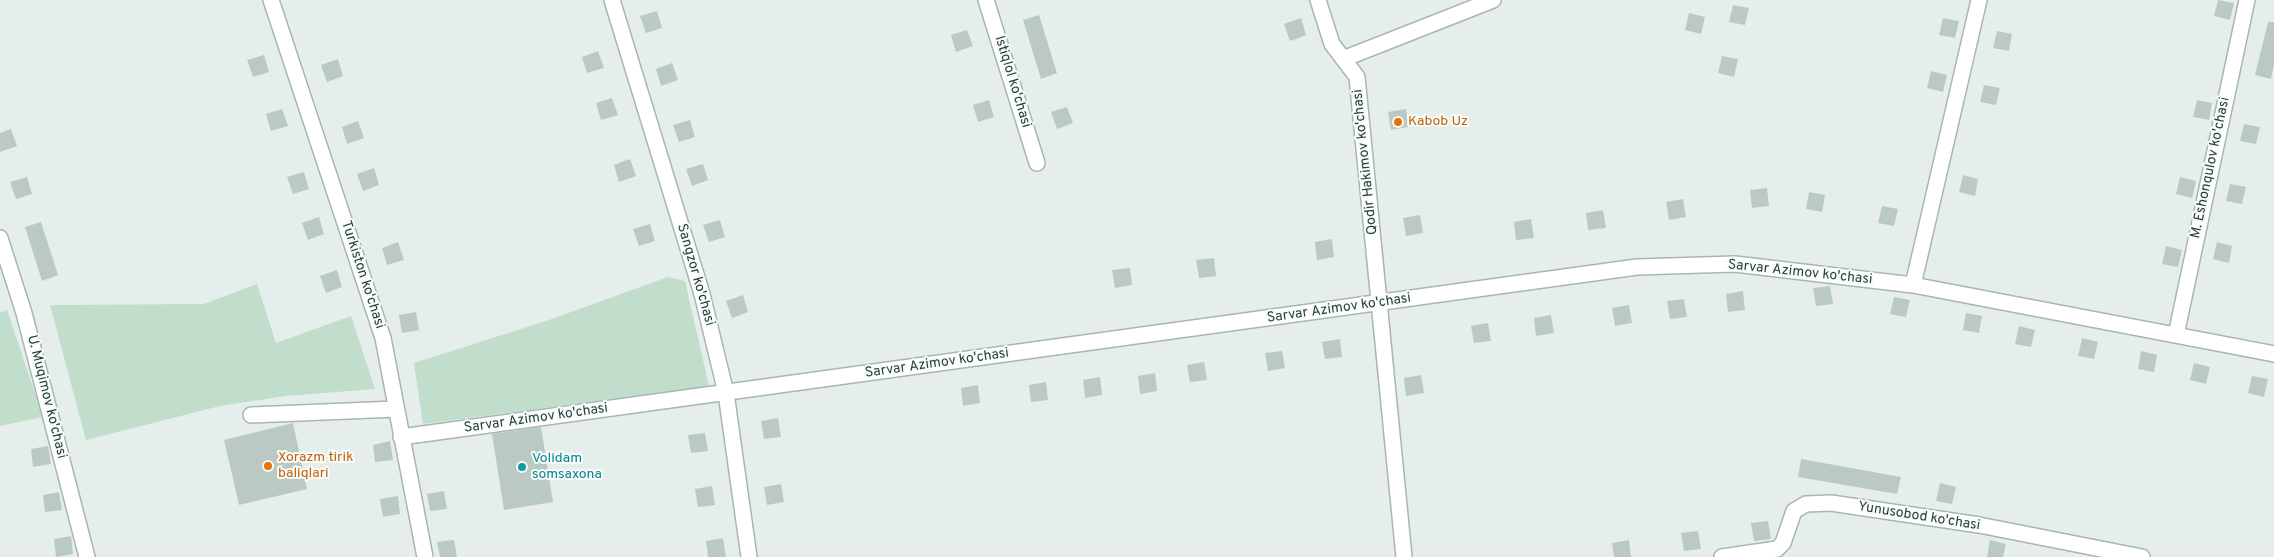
<!DOCTYPE html>
<style>
body{margin:0}
canvas{display:block;background:#e6eeeb}
</style>
<canvas width="2274" height="557"></canvas>
<script>
const g = document.querySelector('canvas').getContext('2d');
g.lineJoin = 'round';
function paint(path, color) {
  g.fillStyle = color;
  g.fill(path, 'evenodd');
}
function toPath(rows) {
  const path = new Path2D();
  for (const r of rows) {
    path.moveTo(r[0], r[1]);
    for (let i = 2; i < r.length; i += 2) path.lineTo(r[i], r[i + 1]);
  }
  return path;
}
function strokePath(path, color, width, dash) {
  g.strokeStyle = color;
  g.lineWidth = width;
  g.lineCap = dash ? 'butt' : 'round';
  g.setLineDash(dash || []);
  g.stroke(path);
}
function label(font, color, halo, rows, align = 'center') {
  g.font = font + ' Overpass,sans-serif';
  g.lineWidth = 4;
  g.setLineDash([]);
  g.textBaseline = 'middle';
  g.strokeStyle = halo;
  g.fillStyle = color;
  for (const [text, x, y, turn = 0] of rows) {
    g.save();
    g.translate(x, y);
    g.rotate((+turn || 0) * Math.PI / 180);
    g.textAlign = isNaN(turn) ? turn : align;
    if (halo) g.strokeText(text, 0, 0);
    g.fillText(text, 0, 0);
    g.restore();
  }
}
const green = toPath([
 [668,277,685,281,709,386,423,424,414,363,546,321],
 [257,284,276,343,351,316,375,389,286,396,220,406,86,440,50,305,204,304],
 [7,310,43,417,0,426,0,313]
]);
const building = toPath([
 [2218,0,2234,3,2230,20,2214,16],
 [1733,5,1749,8,1745,25,1729,22],
 [657,11,662,28,646,33,640,16],
 [1689,13,1705,17,1701,34,1685,30],
 [1039,15,1057,73,1041,79,1023,20],
 [1301,18,1306,35,1290,41,1284,24],
 [1943,18,1959,21,1955,38,1939,35],
 [2268,22,2274,22,2274,65,2271,79,2255,75],
 [967,30,973,46,956,52,951,35],
 [1997,31,2012,34,2009,51,1993,48],
 [598,51,604,68,587,73,582,57],
 [264,55,269,72,253,77,247,60],
 [1722,56,1738,59,1734,77,1718,73],
 [338,59,343,76,327,82,321,65],
 [672,63,678,80,661,86,656,69],
 [1931,71,1947,75,1943,92,1927,88],
 [1984,85,2000,88,1996,105,1980,102],
 [612,98,618,115,601,120,596,103],
 [989,100,994,117,978,122,973,105],
 [2197,100,2212,103,2209,120,2193,117],
 [1067,107,1073,123,1057,129,1051,112],
 [282,109,288,126,271,131,266,114],
 [1406,109,1408,127,1391,130,1388,112],
 [690,120,695,137,679,142,673,125],
 [358,121,364,138,347,144,342,127],
 [2244,124,2260,127,2256,144,2240,141],
 [11,129,17,146,0,152,0,133],
 [630,159,636,176,619,182,614,165],
 [703,164,708,180,692,186,686,169],
 [374,168,379,185,363,191,357,174],
 [304,172,309,189,293,194,287,177],
 [1963,175,1978,179,1975,196,1959,192],
 [27,177,32,194,16,199,10,182],
 [2180,177,2196,181,2192,198,2176,194],
 [2230,184,2246,187,2242,204,2226,201],
 [1767,188,1769,206,1752,208,1750,190],
 [1809,192,1825,195,1822,212,1806,209],
 [1683,199,1686,217,1669,220,1666,202],
 [1882,206,1898,209,1894,226,1878,223],
 [1603,210,1606,228,1588,230,1586,213],
 [1420,215,1423,233,1406,236,1403,218],
 [319,217,324,234,308,240,302,223],
 [1531,219,1534,238,1516,240,1514,222],
 [720,220,725,237,709,242,703,225],
 [41,222,58,275,42,281,25,227],
 [650,224,655,241,639,246,633,229],
 [1332,239,1334,257,1317,260,1315,242],
 [398,242,404,260,387,265,382,248],
 [2217,242,2232,246,2229,263,2213,259],
 [2166,246,2182,250,2178,267,2162,264],
 [1214,258,1216,276,1199,278,1196,260],
 [1130,268,1132,285,1115,288,1112,270],
 [337,270,342,287,326,293,320,276],
 [1830,286,1833,304,1816,306,1813,288],
 [1743,291,1745,310,1728,312,1726,294],
 [743,295,748,312,732,318,726,301],
 [1894,297,1910,300,1906,317,1890,314],
 [1684,299,1687,317,1670,319,1667,301],
 [1629,305,1632,323,1615,326,1612,308],
 [416,312,419,330,402,333,399,315],
 [1966,313,1982,316,1979,333,1963,330],
 [1551,315,1554,333,1536,336,1534,318],
 [1488,323,1491,341,1474,343,1471,326],
 [2019,326,2035,330,2031,347,2015,344],
 [2082,338,2098,342,2094,359,2078,356],
 [1340,339,1342,357,1325,359,1322,342],
 [1282,351,1285,368,1268,371,1265,353],
 [2141,351,2157,355,2154,372,2138,369],
 [1204,362,1207,380,1190,382,1187,365],
 [2194,363,2210,367,2206,384,2190,380],
 [1155,373,1157,391,1140,394,1138,376],
 [1421,375,1424,393,1406,396,1404,378],
 [2252,376,2268,379,2264,397,2248,393],
 [1100,377,1102,395,1085,398,1083,380],
 [1046,382,1048,400,1031,402,1029,385],
 [978,385,980,403,963,406,961,388],
 [778,418,781,437,764,439,761,421],
 [293,423,307,489,239,505,224,440],
 [541,427,553,502,504,510,492,434],
 [705,433,708,451,691,453,688,435],
 [390,441,393,460,375,462,373,445],
 [48,446,51,464,33,467,31,449],
 [1801,459,1901,477,1897,494,1798,477],
 [1940,483,1956,487,1952,504,1936,501],
 [781,484,784,502,767,505,764,487],
 [712,486,715,505,698,507,695,489],
 [444,491,447,509,430,511,427,494],
 [59,492,62,510,45,512,43,495],
 [398,496,400,514,383,517,380,499],
 [1768,521,1771,539,1754,541,1751,523],
 [1698,531,1701,549,1684,551,1681,533],
 [71,536,73,554,56,557,54,539],
 [723,538,726,557,708,557,706,541],
 [454,540,457,557,440,557,437,542],
 [1629,540,1631,557,1614,557,1612,543],
 [1990,540,2006,544,2003,557,1987,557]
]);
const minor = toPath([
 [271,0,383,338,425,557],
 [612,0,702,294,726,393,749,557],
 [986,0,1037,163],
 [1318,0,1332,44,1357,77,1404,557],
 [1343,59,1493,0],
 [0,238,24,313,87,557],
 [1913,285,1979,0],
 [2176,335,2247,0],
 [251,415,396,409],
 [401,437,1637,267,1735,264,1913,285,2274,354],
 [1722,557,1777,549,1783,543,1794,511,1806,504,1831,503,1979,525,2142,557]
]);
const markers = [
 [1398,122,5,"#e8710a"],
 [268,466,5,"#e8710a"],
 [522,467,5,"#0f9aa8"]
];
const streetNames = [
 ["Istiqlol ko'chasi",1012,82,73],
 ["Qodir Hakimov ko'chasi",1366,162,-96],
 ["M. Eshonqulov ko'chasi",2211,168,-78],
 ["Sarvar Azimov ko'chasi",1800,273,6],
 ["Turkiston ko'chasi",362,275,72],
 ["Sangzor ko'chasi",695,275,74],
 ["Sarvar Azimov ko'chasi",1339,309,-8],
 ["Sarvar Azimov ko'chasi",937,364,-8],
 ["U. Muqimov ko'chasi",46,397,76],
 ["Sarvar Azimov ko'chasi",536,419,-8],
 ["Yunusobod ko'chasi",1919,517,9]
];
const foodNames = [
 ["Kabob Uz",1408,122],
 ["Xorazm tirik",278,458],
 ["baliqlari",278,474]
];
const cultureNames = [
 ["Volidam",532,459],
 ["somsaxona",532,475]
];
paint(green, '#c0decb');
paint(building, '#bbc9c5');
strokePath(minor, '#a8b6b3', 18);
strokePath(minor, '#fff', 15);
for (const [x, y, r, color] of markers) {
  const dot = new Path2D();
  dot.arc(x, y, r, 0, 2 * Math.PI);
  g.fillStyle = color;
  g.fill(dot);
  strokePath(dot, '#f7fbf9', 2);
}
label('14px', '#25403c', '#f7fbf9', streetNames);
label('14px', '#c56008', '#f7fbf9', foodNames, 'left');
label('14px', '#0d838f', '#f7fbf9', cultureNames, 'left');
</script>
